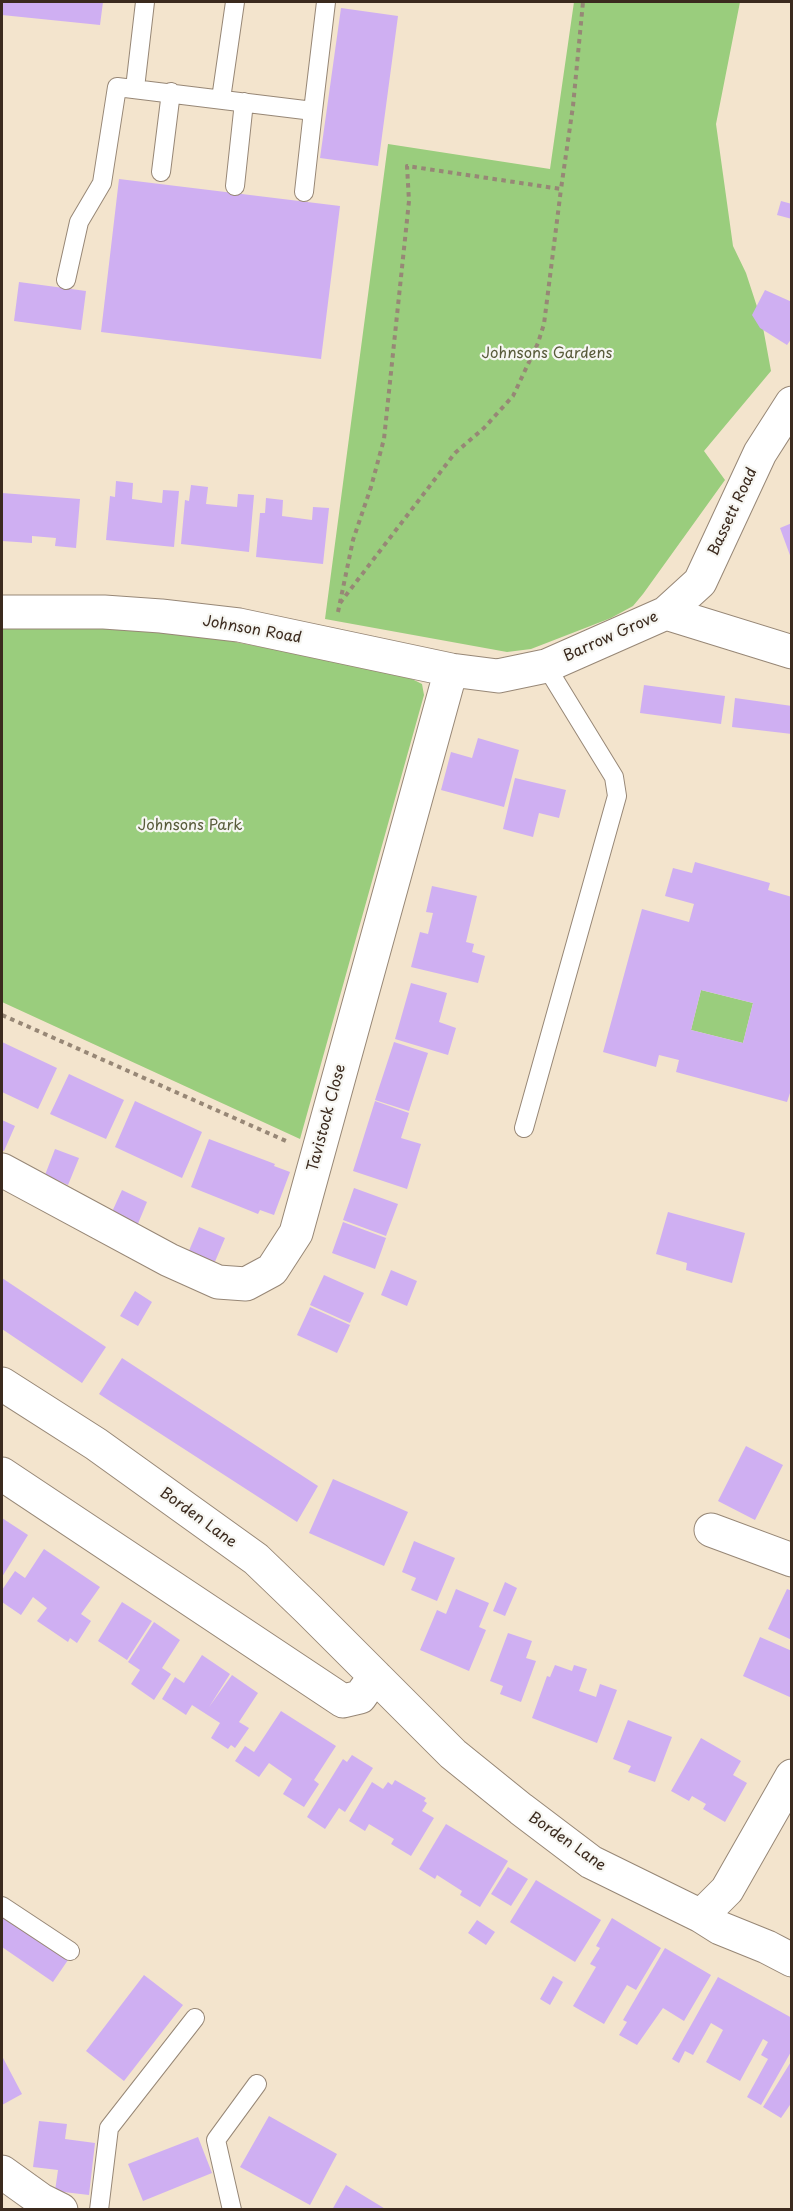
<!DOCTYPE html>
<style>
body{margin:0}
#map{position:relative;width:793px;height:2211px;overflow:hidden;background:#f3e4cd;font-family:"Playpen Sans",sans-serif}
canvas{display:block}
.frame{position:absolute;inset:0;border:3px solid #3b2a1e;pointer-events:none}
</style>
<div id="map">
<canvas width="793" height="2211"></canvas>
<div class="frame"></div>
</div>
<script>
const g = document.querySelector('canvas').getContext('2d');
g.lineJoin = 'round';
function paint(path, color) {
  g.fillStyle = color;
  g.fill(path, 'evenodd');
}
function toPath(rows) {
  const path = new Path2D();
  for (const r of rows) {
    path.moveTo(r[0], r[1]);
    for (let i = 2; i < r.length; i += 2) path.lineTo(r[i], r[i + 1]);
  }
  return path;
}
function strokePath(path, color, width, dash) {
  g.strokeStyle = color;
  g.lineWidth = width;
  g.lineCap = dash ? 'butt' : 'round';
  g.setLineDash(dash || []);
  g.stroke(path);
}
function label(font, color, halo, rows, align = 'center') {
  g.font = font + ' "Playpen Sans",sans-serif';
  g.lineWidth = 4.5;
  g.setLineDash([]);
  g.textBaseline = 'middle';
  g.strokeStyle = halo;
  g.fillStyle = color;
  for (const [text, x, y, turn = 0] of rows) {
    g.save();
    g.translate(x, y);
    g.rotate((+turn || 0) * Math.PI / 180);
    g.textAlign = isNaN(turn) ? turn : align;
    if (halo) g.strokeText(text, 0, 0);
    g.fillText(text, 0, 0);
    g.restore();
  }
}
const green = toPath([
 [574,2,740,2,716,124,733,246,746,273,762,322,771,371,704,451,725,480,643,594,633,606,611,618,531,649,507,652,325,619,388,144,550,169],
 [45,621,197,635,348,663,410,678,422,684,424,695,300,1139,2,1002,2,622],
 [701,990,753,1003,743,1043,691,1030]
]);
const building = toPath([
 [2,2,103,2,100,25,2,15],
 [341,8,398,16,378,166,320,158],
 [119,179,340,206,321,359,101,332],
 [781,201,792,204,792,219,777,215],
 [19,282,86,291,81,330,14,321],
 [765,290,792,302,792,338,787,345,760,328,752,315],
 [116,481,133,483,132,499,162,503,163,490,179,491,174,547,106,540,110,496,115,497],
 [191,485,208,487,206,504,237,507,238,494,254,495,249,552,181,544,185,500,189,501],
 [2,493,80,499,76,548,55,546,56,538,32,536,32,543,2,541],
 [266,498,283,500,282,516,312,520,313,507,329,508,323,564,256,557,260,513,265,513],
 [792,523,792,558,791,558,780,528],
 [644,685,725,696,721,724,640,713],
 [735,698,792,706,792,734,732,727],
 [478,738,519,750,504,807,441,790,451,752,472,758],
 [515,778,566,790,559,818,539,813,533,837,503,829],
 [695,862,770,883,768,890,792,897,792,1087,787,1102,676,1072,679,1060,659,1055,656,1067,603,1052,642,909,689,922,694,904,665,896,673,868,692,873],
 [701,990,753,1003,743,1043,691,1030],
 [432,886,477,896,466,942,474,944,472,952,485,956,478,983,411,967,420,932,428,934,433,913,426,912],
 [411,983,447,993,439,1022,456,1028,448,1055,395,1039],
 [2,1042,57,1068,38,1109,2,1092],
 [394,1042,428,1053,409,1111,375,1100],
 [69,1074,124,1100,106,1139,50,1114],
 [135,1101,202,1132,182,1178,115,1147],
 [375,1101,409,1113,401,1138,421,1144,407,1189,353,1171],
 [2,1120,15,1126,4,1151,2,1150],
 [209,1139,275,1164,274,1166,290,1172,274,1215,260,1210,258,1214,221,1199,226,1185,221,1199,191,1187],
 [55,1149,79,1158,68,1185,45,1175],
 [354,1188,398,1204,386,1236,343,1220],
 [122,1190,147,1202,137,1226,111,1214],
 [668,1212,745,1233,732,1283,686,1270,687,1263,656,1254],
 [343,1222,386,1238,375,1269,332,1253],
 [199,1227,225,1238,214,1264,188,1253],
 [391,1270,417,1281,407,1306,381,1295],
 [324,1275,364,1293,350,1323,310,1305],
 [2,1278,106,1347,82,1383,2,1329],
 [135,1291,152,1302,138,1326,120,1316],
 [310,1307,350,1325,337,1353,297,1335],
 [122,1358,318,1486,297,1522,99,1394],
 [746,1446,783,1465,755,1520,718,1501],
 [333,1479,408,1512,384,1566,309,1533],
 [2,1518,28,1535,2,1577],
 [414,1541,455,1558,437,1601,411,1590,416,1578,402,1572],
 [44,1549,100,1587,81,1614,91,1621,77,1643,70,1638,68,1642,37,1621,47,1608,33,1597,21,1615,2,1602,2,1590,15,1571,25,1578],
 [505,1582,517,1588,505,1616,493,1611],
 [456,1589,489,1603,479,1627,486,1630,469,1671,420,1650,437,1610,446,1614],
 [787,1589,792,1591,792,1640,768,1629],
 [122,1602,152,1621,127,1660,98,1641],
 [154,1622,180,1640,162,1668,171,1674,154,1700,131,1684,140,1670,128,1662],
 [508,1633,532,1641,526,1658,536,1661,521,1702,500,1694,503,1686,490,1681],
 [760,1637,792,1651,792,1698,743,1676],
 [202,1655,230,1674,209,1707,232,1675,258,1693,239,1722,249,1728,235,1748,231,1745,228,1749,211,1738,220,1723,192,1705,186,1715,162,1699,175,1677,184,1683],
 [555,1665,572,1671,574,1665,587,1669,579,1691,596,1697,600,1684,617,1690,597,1743,532,1718,547,1676,550,1677],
 [281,1711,336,1746,314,1780,319,1784,304,1807,283,1794,292,1779,269,1763,259,1777,235,1761,245,1746,254,1752],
 [628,1720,672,1737,655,1782,628,1772,631,1766,613,1759],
 [701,1738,741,1761,733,1775,747,1783,725,1822,703,1809,706,1804,692,1796,689,1801,671,1791],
 [352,1755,373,1768,345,1812,339,1808,325,1829,307,1817,343,1759,347,1762],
 [395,1780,426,1798,424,1801,427,1803,422,1811,434,1818,411,1856,391,1844,394,1839,369,1824,365,1831,349,1821,372,1782,383,1789,388,1782,392,1785],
 [446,1824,508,1861,480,1907,460,1895,462,1891,437,1875,435,1879,419,1869],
 [508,1867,528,1879,511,1906,491,1894],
 [536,1880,601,1920,575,1962,510,1922],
 [2,1915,68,1960,53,1982,2,1947],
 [612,1918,661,1948,636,1990,627,1985,604,2024,573,2006,596,1967,590,1964,600,1948,596,1946],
 [477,1920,495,1932,486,1945,468,1933],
 [665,1948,711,1975,684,2021,663,2008,637,2045,619,2035,627,2022,623,2020],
 [144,1975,183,2005,124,2081,86,2051],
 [553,1976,563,1982,550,2005,540,1999],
 [718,1977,792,2018,792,2050,761,2105,747,2097,768,2059,761,2055,768,2042,763,2039,740,2081,706,2062,723,2030,711,2023,693,2055,685,2051,679,2063,672,2059],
 [2,2056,22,2094,2,2105],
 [792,2060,792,2102,781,2118,763,2107],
 [269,2116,337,2154,310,2205,240,2167],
 [39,2121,67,2124,65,2139,95,2143,89,2195,55,2191,58,2170,33,2167],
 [198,2137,212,2173,143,2201,128,2164],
 [346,2185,369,2199,387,2210,332,2210]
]);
const path = toPath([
 [340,603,455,453,484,428,513,396,538,343,544,324,561,189],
 [338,612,353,540,371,487,384,439,409,201,407,166,561,189,573,106,583,2],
 [2,1015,286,1141]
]);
const service = toPath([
 [135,88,145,2],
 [221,99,235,2],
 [161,172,171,92],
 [235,186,244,102],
 [304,192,313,111],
 [66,280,79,222,102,183,117,87,313,111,326,2],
 [524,1128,617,796,614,777,546,666],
 [2,1906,70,1951],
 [99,2210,109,2128,195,2018],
 [232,2210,216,2140,257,2084]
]);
const minor = toPath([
 [2,612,104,612,161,616,239,625,451,670,498,676,546,666,666,613,792,652],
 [666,613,700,582,760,453,792,403],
 [2,1170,169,1260,218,1282,246,1284,272,1270,296,1233,451,670],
 [2,1384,96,1444,256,1559,308,1609,453,1754,521,1809,591,1862,701,1916,720,1928,767,1947,792,1960],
 [2,1474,343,1701,360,1697,375,1676],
 [711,1530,792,1560],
 [701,1916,727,1890,792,1776],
 [2,2172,41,2200,61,2210]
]);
const parkNames = [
 ["Johnsons Gardens",547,354],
 ["Johnsons Park",190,826]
];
const streetNames = [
 ["Bassett Road",733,512,-65],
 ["Johnson Road",252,630,10],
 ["Barrow Grove",611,637,-24],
 ["Tavistock Close",327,1118,-75],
 ["Borden Lane",198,1518,36],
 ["Borden Lane",567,1842,35]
];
paint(green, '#9acd7d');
paint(building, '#cfaff2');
strokePath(service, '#978776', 20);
strokePath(minor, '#978776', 35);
strokePath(path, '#978776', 4, [4.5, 4.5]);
strokePath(service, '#fff', 18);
strokePath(minor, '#fff', 33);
label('15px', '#585b3a', '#f6f6f2', parkNames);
label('15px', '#3b2a1e', '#f6f6f2', streetNames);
</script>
